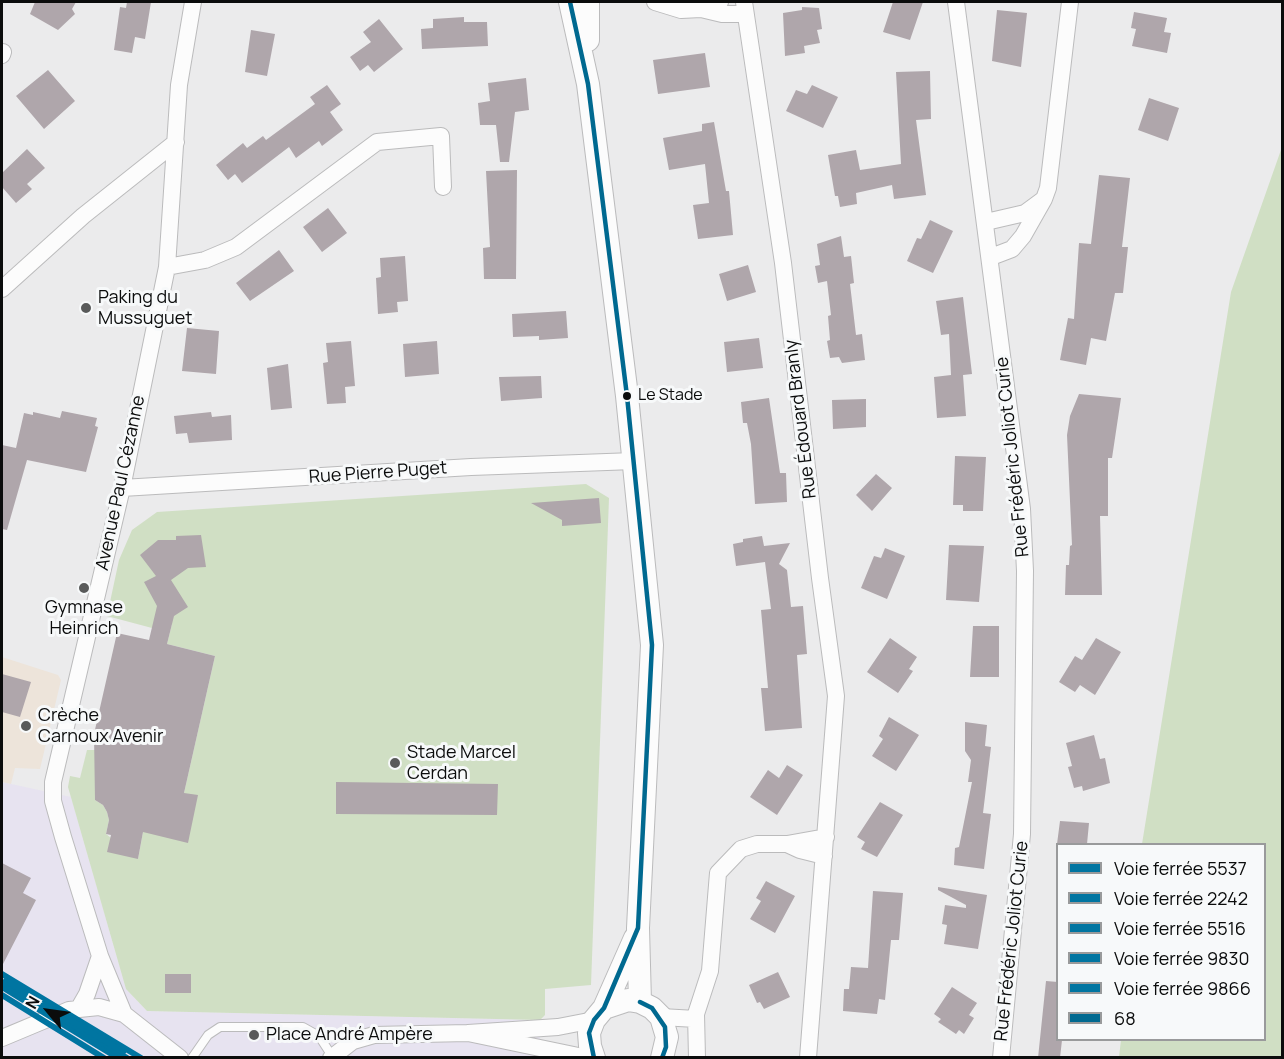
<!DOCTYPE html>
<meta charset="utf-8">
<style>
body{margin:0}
#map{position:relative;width:1284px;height:1059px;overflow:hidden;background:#ebebec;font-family:Manrope,sans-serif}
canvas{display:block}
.frame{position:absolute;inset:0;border:3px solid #0b0c0c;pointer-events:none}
.legend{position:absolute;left:1056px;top:843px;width:210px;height:198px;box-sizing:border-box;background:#f7f9fa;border:2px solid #999a9b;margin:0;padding:8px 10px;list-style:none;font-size:18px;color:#0b0c0c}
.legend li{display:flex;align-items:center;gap:12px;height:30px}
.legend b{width:30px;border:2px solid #999a9b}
.north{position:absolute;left:18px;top:981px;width:60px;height:60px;-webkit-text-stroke:4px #f7f9fa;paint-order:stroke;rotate:299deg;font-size:16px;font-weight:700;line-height:24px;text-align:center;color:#0b0c0c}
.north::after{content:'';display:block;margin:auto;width:21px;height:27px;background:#0b0c0c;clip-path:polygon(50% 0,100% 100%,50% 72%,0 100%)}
</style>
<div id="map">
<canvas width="1284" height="1059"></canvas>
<div class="frame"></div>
<ul class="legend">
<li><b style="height:8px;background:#0075a1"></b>Voie ferrée 5537</li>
<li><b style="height:8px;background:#0075a1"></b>Voie ferrée 2242</li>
<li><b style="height:8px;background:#0075a1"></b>Voie ferrée 5516</li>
<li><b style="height:8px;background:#0075a1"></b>Voie ferrée 9830</li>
<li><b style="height:8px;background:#0075a1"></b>Voie ferrée 9866</li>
<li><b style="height:8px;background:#006990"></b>68</li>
</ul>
<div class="north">N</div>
</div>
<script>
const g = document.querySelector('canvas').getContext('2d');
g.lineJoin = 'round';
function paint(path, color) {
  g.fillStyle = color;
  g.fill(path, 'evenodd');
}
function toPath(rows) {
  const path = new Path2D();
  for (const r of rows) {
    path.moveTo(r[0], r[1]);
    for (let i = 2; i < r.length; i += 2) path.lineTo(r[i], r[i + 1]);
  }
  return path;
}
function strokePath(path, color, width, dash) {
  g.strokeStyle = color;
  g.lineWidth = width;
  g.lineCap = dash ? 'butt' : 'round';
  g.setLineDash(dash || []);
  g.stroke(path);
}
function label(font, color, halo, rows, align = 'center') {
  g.font = font + ' Manrope,sans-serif';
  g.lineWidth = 6;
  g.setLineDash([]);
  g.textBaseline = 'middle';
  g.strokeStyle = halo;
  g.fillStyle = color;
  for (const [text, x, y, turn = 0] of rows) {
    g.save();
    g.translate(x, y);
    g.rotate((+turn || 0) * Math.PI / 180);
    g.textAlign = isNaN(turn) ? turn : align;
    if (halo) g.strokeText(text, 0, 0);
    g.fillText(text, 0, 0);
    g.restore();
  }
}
const industrial = toPath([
 [2,782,71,797,126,989,147,1011,540,1020,540,1057,2,1058]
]);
const education = toPath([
 [2,657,58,675,61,680,40,769,15,768,11,784,2,782]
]);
const green = toPath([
 [1282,147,1282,1057,1119,1057,1121,1040,1264,1040,1264,844,1142,844,1231,292],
 [586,484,609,498,591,985,545,989,545,1015,540,1020,147,1011,126,989,68,787,70,776,80,778,87,750,95,750,95,800,103,805,107,812,109,820,106,834,138,859,143,832,184,793,215,656,167,644,172,624,152,628,107,616,119,560,132,530,157,512]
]);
const building = toPath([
 [35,2,76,2,72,9,75,14,58,30,30,14],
 [127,2,151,2,145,39,135,37,132,53,114,50,120,7,126,8],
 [893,2,923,2,910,40,883,32],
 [802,7,819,8,822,29,817,30,820,43,804,46,805,53,785,56,783,13,802,10],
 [997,10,1027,13,1021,67,992,61],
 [1134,12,1167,18,1164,32,1171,33,1167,53,1132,46,1136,29,1131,28],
 [464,17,464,22,487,22,488,46,422,49,421,29,433,28,433,19],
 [379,19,403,49,374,72,368,65,360,71,350,57,371,42,363,32],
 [251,30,275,34,267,76,245,72],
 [705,53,710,87,658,94,653,60],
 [48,70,75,101,44,129,16,96],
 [930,71,931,119,916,120,926,195,894,199,892,185,856,193,857,204,840,207,838,196,835,196,828,155,856,150,860,170,901,164,896,72],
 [526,78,529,110,515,112,509,162,500,162,496,125,480,125,478,103,490,101,488,83],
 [327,85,341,104,330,112,343,130,322,146,319,141,296,158,289,147,242,183,235,174,228,180,216,165,243,143,247,148,263,136,266,140,315,104,310,97],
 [812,85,838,97,823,128,786,111,796,90,807,94],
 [1149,98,1179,108,1168,141,1138,130],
 [714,122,726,191,729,191,733,235,698,239,693,205,709,203,705,164,669,170,663,138,702,131,702,124],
 [27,149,45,168,27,184,32,189,16,203,2,187,2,173],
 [517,170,516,279,484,279,483,248,490,247,486,171],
 [1099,175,1130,178,1122,247,1128,247,1123,293,1115,293,1106,341,1091,338,1086,365,1060,360,1068,318,1074,319,1079,243,1091,244],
 [328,208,347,233,322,252,303,227],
 [930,220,953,231,933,273,907,261,917,238,921,239],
 [841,236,844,257,851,256,854,283,850,284,856,335,862,334,865,360,842,363,839,357,830,358,827,341,830,340,828,316,831,315,827,281,818,283,815,266,820,265,817,244],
 [279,250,294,271,250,301,236,283],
 [405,256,408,301,397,302,398,312,378,314,376,278,381,277,380,258],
 [748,265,756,292,727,301,719,274],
 [963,297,972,374,963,375,966,416,937,418,934,377,951,375,949,334,941,335,936,301],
 [566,311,568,338,539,340,539,336,513,337,512,314],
 [187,328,219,331,216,374,182,371],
 [759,338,763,368,727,372,724,342],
 [351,341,355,386,345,387,346,403,327,404,323,363,328,362,326,343],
 [437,341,439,374,405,377,403,344],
 [288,364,292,408,271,410,267,368],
 [541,376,542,398,501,401,499,377],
 [1079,394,1121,398,1112,458,1108,458,1108,516,1100,516,1102,595,1065,595,1066,565,1069,565,1070,546,1072,545,1067,435,1070,416],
 [769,398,780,473,786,473,787,502,755,504,751,444,747,423,743,423,741,402],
 [866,399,866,427,833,429,832,400],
 [62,411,97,418,95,426,98,427,86,472,27,460,7,530,2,529,2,445,16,448,24,413,33,415,33,412,60,418],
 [211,412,212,417,231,415,232,440,189,443,187,433,176,434,174,416],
 [955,456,986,457,983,511,963,511,963,505,953,505],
 [876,474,892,488,872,511,856,495],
 [599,498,601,523,562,526,562,520,531,503],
 [201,535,206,567,188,568,171,580,188,607,174,616,167,644,215,656,184,793,198,795,188,843,143,832,138,859,107,852,111,835,106,834,109,820,107,812,103,805,95,800,94,734,117,633,149,640,157,606,144,582,156,576,140,555,158,540,176,540,176,536],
 [762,536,764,546,790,543,779,564,787,570,791,607,803,606,807,654,797,655,802,728,765,731,761,688,768,688,761,610,771,609,765,562,736,566,733,544,743,542,743,539],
 [949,545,984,546,979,602,946,600],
 [885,548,905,556,887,599,861,588,874,556,881,558],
 [973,626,999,626,999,677,970,677],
 [890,638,917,657,909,669,913,671,898,693,867,672],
 [1096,638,1121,652,1095,695,1080,685,1075,692,1059,682,1075,656,1082,660],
 [2,674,31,682,20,717,2,712],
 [889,717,919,735,896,771,872,756,883,739,879,736],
 [965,722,987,725,985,746,991,747,983,813,991,814,984,869,954,865,955,848,959,847,972,782,968,782,971,760,965,751],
 [1094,735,1100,759,1105,758,1110,783,1083,791,1082,786,1074,788,1068,767,1072,766,1066,743],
 [787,765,803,775,777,815,750,797,768,770,779,778],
 [336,782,498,784,497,815,336,814],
 [880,802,903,815,877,857,861,849,865,842,857,837],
 [1060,821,1089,823,1087,844,1057,844],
 [2,863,31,878,23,893,36,900,2,966],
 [766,881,795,896,775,933,750,919,761,901,756,898],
 [938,887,987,895,978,949,944,944,947,925,942,924,945,905,966,908,966,905,938,890],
 [873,891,903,893,899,940,891,940,885,1000,879,999,877,1014,843,1011,844,989,849,989,851,967,868,968],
 [778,972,790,997,764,1009,760,1002,757,1003,749,985],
 [165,974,191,974,191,993,165,993],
 [1046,981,1058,982,1058,1040,1062,1040,1060,1058,1038,1058],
 [952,987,977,1003,969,1015,974,1018,964,1034,959,1030,956,1034,938,1022,941,1019,934,1014]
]);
const service = toPath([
 [192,1058,208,1035,220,1027,303,1027,319,1036,332,1056]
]);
const minor = toPath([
 [655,2,681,10,701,9],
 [720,2,701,9,722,14,745,14],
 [744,2,783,263,820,578,836,696,808,1058],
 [956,2,1022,509,1025,571,1022,834,1001,1058],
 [2,55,3,52],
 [1044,199,1048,188,1070,2],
 [986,222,1025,213,1044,199,1023,236,1012,249,991,257],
 [167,267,205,260,236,247,377,142,441,136,443,187],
 [2,289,83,216,176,142],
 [122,488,471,467,634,461],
 [824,856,800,850,787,844,826,837],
 [100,956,124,1014],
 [79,1008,87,994,100,956,63,837,53,801,53,782,122,488,167,267,179,85,193,2],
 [661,1017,696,1019],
 [2,1038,69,1010,99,1007,124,1014,180,1058],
 [331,1058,353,1041,374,1035,468,1033],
 [588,1058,468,1033,558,1027,594,1020],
 [697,1058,696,1014,710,971,718,873,741,849,757,844,787,844]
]);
const secondary = toPath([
 [570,2,588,84,627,396,652,645,638,928,640,1002],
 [588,40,588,2],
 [604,1008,635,938],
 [594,1058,590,1046,589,1033,594,1020,604,1008,628,1000,640,1002,652,1008,661,1017,667,1037,662,1058]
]);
const bus1 = toPath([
 [570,2,588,84,627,396,652,645,638,928,604,1008,594,1020,589,1033,594,1058],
 [640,1002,652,1008,665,1027,666,1047,662,1058]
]);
const rail1 = toPath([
 [2,974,141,1058]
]);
const rail2 = toPath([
 [2,987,118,1058]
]);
const rail3 = toPath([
 [2,995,104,1058]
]);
const rail4 = toPath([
 [2,982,127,1058]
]);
const rail5 = toPath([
 [6,981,123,1052]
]);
const markers = [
 [86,308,6,"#595a5a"],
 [627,396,5,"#0b0c0c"],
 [84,588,6,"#595a5a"],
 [26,726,6,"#595a5a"],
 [395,763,6,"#595a5a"],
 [254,1035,6,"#595a5a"]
];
const busNames = [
 ["Le Stade",638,396]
];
const poiNames = [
 ["Paking du",98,298],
 ["Mussuguet",98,319],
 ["Gymnase",84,608,"center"],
 ["Heinrich",84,629,"center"],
 ["Crèche",38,716],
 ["Carnoux Avenir",38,737],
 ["Stade Marcel",407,753],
 ["Cerdan",407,774],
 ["Place André Ampère",266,1035]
];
const streetNames = [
 ["Rue Édouard Branly",801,419,-97],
 ["Rue Frédéric Joliot Curie",1013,457,-96],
 ["Rue Pierre Puget",378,473,-4],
 ["Avenue Paul Cézanne",121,483,-78],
 ["Rue Frédéric Joliot Curie",1012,941,-84]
];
paint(industrial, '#e7e3f0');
paint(education, '#ede4da');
paint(green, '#d0dfc4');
paint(building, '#afa6ab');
strokePath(service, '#bbbbbc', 10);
strokePath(minor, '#bbbbbc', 18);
strokePath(secondary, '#bbbbbc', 24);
strokePath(service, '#fcfcfc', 8);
strokePath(minor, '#fcfcfc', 16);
strokePath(secondary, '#fcfcfc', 22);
strokePath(bus1, '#006990', 4.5);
strokePath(rail1, '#0075a1', 6);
strokePath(rail2, '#0075a1', 6);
strokePath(rail3, '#0075a1', 6);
strokePath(rail4, '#0075a1', 6);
strokePath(rail5, '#0075a1', 6);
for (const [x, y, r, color] of markers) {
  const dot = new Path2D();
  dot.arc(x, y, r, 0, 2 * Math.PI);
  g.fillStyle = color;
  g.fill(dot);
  strokePath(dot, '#f7f9fa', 2);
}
label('16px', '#0b0c0c', '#f7f9fa', busNames, 'left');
label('18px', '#0b0c0c', '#f7f9fa', poiNames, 'left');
label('18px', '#0b0c0c', '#f7f9fa', streetNames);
</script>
